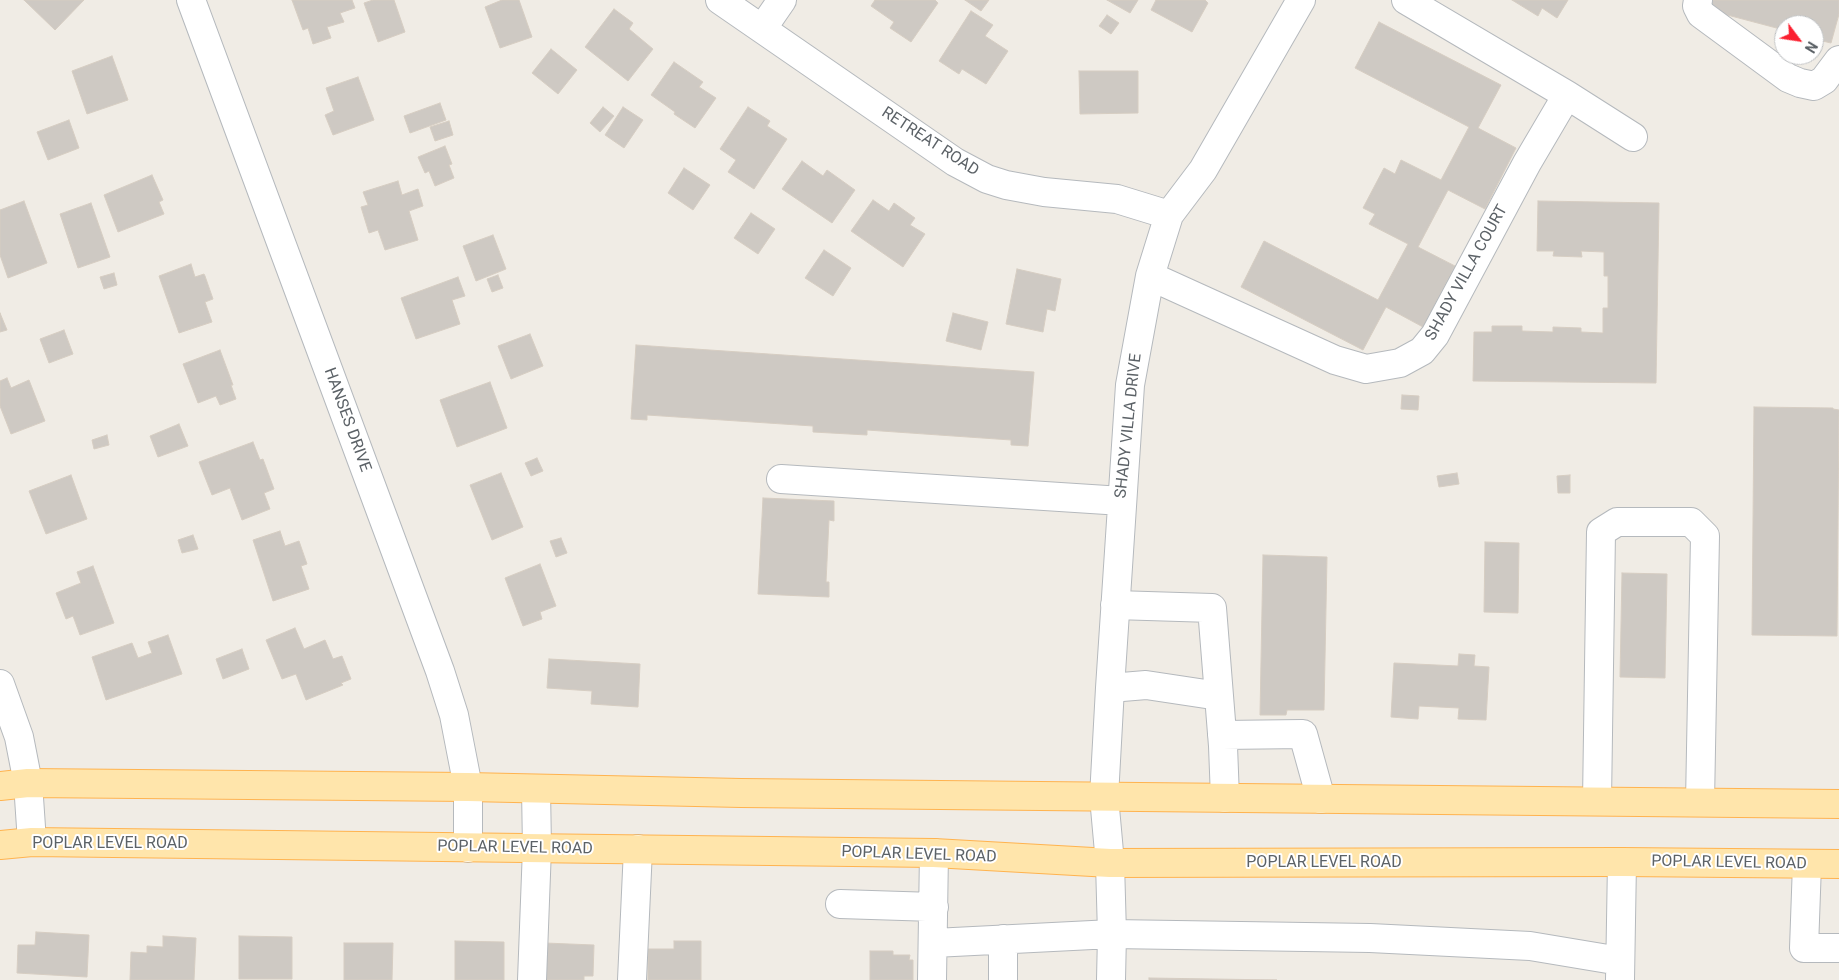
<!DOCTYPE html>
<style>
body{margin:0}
#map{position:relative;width:1839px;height:980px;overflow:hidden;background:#f0ece5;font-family:Roboto,sans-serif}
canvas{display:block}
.north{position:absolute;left:1774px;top:15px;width:50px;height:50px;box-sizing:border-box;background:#fff;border:1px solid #bec0c2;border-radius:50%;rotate:121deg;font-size:14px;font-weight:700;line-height:20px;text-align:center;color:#5c6267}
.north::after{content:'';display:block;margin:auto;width:18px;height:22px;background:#fb2030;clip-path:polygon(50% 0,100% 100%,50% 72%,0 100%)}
</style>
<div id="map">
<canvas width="1839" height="980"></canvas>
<div class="north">N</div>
</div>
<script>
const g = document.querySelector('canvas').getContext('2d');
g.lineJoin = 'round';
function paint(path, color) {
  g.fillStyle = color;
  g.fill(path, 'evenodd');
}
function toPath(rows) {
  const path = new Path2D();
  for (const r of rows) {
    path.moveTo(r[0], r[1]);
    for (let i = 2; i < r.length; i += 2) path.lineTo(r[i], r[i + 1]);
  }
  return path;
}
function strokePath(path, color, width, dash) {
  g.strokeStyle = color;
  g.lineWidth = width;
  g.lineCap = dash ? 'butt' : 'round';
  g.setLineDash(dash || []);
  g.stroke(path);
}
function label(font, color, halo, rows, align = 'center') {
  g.font = font + ' Roboto,sans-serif';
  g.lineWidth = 4;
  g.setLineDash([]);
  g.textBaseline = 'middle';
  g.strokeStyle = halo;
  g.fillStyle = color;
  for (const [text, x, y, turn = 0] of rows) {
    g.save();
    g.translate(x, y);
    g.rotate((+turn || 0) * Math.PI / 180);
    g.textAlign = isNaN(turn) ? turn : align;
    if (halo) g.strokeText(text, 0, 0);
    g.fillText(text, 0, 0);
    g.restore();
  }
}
const building = toPath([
 [24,0,84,0,55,30,24,0],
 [292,0,352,0,355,8,340,13,344,22,327,27,331,38,313,44,308,28,303,30,292,0],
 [373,0,394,0,405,32,378,42,364,3,373,0],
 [502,0,519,0,532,37,500,48,485,7,502,0],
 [875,0,935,0,938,3,911,42,890,28,894,22,871,6,875,0],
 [965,0,989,0,981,11,965,0],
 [1107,0,1138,0,1130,13,1107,0],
 [1156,0,1205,0,1208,3,1192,32,1151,10,1156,0],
 [1512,0,1568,0,1557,18,1542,8,1538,16,1512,0],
 [1703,0,1839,0,1839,14,1831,43,1814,39,1814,25,1784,25,1784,30,1701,8,1703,0],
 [614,9,633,23,629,29,653,49,628,81,585,47,614,9],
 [971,11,993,25,985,36,1008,51,986,84,962,69,959,74,939,61,971,11],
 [1107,15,1119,23,1111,34,1099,26,1107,15],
 [1379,22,1501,85,1478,128,1516,148,1485,209,1448,190,1418,247,1455,266,1423,327,1386,307,1363,350,1241,287,1264,241,1378,300,1408,244,1369,224,1375,214,1363,208,1384,168,1395,174,1401,160,1441,180,1469,127,1355,68,1379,22],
 [551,49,577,70,558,94,532,73,551,49],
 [112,56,128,100,87,114,72,71,112,56],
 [674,62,703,82,699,87,716,98,695,128,674,114,675,112,651,95,674,62],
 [1079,71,1138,71,1138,113,1080,114,1079,71],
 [358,77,374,120,333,135,325,115,334,111,326,88,358,77],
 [440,103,446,120,410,133,404,116,440,103],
 [603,107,614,116,600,132,590,123,603,107],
 [623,107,643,120,624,148,605,135,623,107],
 [748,107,770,121,767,126,787,139,754,189,728,172,736,160,720,149,748,107],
 [69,120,79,148,48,160,37,132,69,120],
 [449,121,453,135,435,141,430,127,449,121],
 [445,146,452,164,449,165,454,178,435,186,429,171,425,173,418,157,445,146],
 [802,161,823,176,827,170,855,190,832,223,782,189,802,161],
 [684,168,710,185,693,210,668,193,684,168],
 [152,175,163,200,159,202,164,214,118,232,104,195,152,175],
 [398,181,402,195,418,189,423,206,409,211,418,240,385,250,378,230,369,233,361,207,368,205,363,192,398,181],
 [873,200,889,211,894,203,915,218,910,225,925,234,903,267,851,231,873,200],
 [24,201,47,263,8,278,0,255,0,210,24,201],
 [1538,201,1659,203,1656,383,1473,381,1474,332,1492,332,1492,326,1522,326,1522,331,1553,332,1553,327,1581,328,1581,332,1603,333,1603,308,1608,308,1608,276,1604,276,1604,252,1581,251,1582,257,1553,256,1554,251,1537,251,1538,201],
 [91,203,110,257,78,268,60,214,91,203],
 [751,213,775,229,758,254,734,238,751,213],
 [493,235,506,269,476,281,463,246,493,235],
 [824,250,851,268,833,296,805,278,824,250],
 [191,264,195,277,204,274,205,276,213,299,205,302,212,322,179,333,159,276,191,264],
 [1017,269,1061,279,1055,311,1047,309,1043,332,1006,324,1017,269],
 [114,273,117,285,104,289,100,277,114,273],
 [498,275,503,288,492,292,487,279,498,275],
 [458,277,465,296,452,300,460,324,416,339,401,298,458,277],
 [0,313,7,330,0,332,0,313],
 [953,313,988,322,981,350,946,341,953,313],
 [64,330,73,354,49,363,40,339,64,330],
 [530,334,543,366,511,379,498,346,530,334],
 [636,345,1034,372,1028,446,1011,445,1011,440,867,430,867,435,813,432,813,426,647,415,647,420,631,419,636,345],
 [220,350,233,385,231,385,236,399,220,405,216,396,198,403,183,364,220,350],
 [7,378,11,388,29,380,45,421,11,434,0,406,0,381,7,378],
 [490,382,507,428,457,447,440,400,490,382],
 [1402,395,1419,396,1418,410,1401,409,1402,395],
 [1754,407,1833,408,1833,409,1839,410,1837,636,1752,635,1754,407],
 [179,424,188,446,158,457,150,436,179,424],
 [107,435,109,445,94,449,92,440,107,435],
 [253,442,260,460,263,459,274,489,264,493,270,509,242,520,230,488,212,495,199,462,253,442],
 [537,458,543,471,531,476,525,463,537,458],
 [501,473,523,527,492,540,470,485,501,473],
 [1457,473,1459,484,1439,487,1437,476,1457,473],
 [71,475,87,519,46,534,29,491,71,475],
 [1570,475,1570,493,1558,493,1557,476,1570,475],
 [763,498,834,501,834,521,829,520,826,582,829,582,829,597,758,594,763,498],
 [280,531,285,546,299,541,307,564,301,566,309,589,273,601,253,540,280,531],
 [193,535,198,549,182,553,178,540,193,535],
 [561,538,567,553,556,557,550,541,561,538],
 [1485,542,1519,543,1518,613,1484,612,1485,542],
 [1263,555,1327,557,1324,710,1287,710,1286,715,1260,715,1263,555],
 [540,564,556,606,540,612,542,619,523,626,505,578,540,564],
 [93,566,114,623,80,635,73,616,66,619,56,593,81,583,77,572,93,566],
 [1622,573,1667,574,1665,678,1620,677,1622,573],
 [295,628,304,649,325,640,333,659,342,656,351,679,341,683,343,685,306,700,296,674,282,679,266,640,295,628],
 [168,635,182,674,106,700,92,657,132,643,138,658,152,653,148,642,168,635],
 [242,649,249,669,223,679,216,659,242,649],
 [1459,654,1475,655,1474,666,1489,667,1486,720,1458,719,1459,708,1419,706,1418,719,1391,717,1394,663,1458,666,1459,654],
 [549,659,640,664,638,707,591,704,592,691,547,688,549,659],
 [36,932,89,935,87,977,17,973,18,945,35,945,36,932],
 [163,936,196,938,194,980,130,980,131,952,147,953,147,946,163,947,163,936],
 [239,936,292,937,292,979,239,979,239,936],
 [455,941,504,942,504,980,455,980,455,941],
 [674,941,701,941,701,980,648,980,648,949,674,949,674,941],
 [344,943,393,943,392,980,344,980,344,943],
 [545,943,594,945,593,976,584,976,584,980,544,980,545,943],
 [870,951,893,951,893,955,910,955,909,960,913,960,913,980,870,980,870,951],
 [1149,978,1277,980,1149,980,1149,978]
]);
const minor = toPath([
 [191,0,440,671,454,715,468,787,468,848],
 [720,0,955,162,987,179,1006,185,1044,192,1117,199,1169,215],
 [1406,0,1567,95,1633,137],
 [1698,0,1697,6,1701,14,1788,78,1800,83,1814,86,1824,80,1839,60],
 [762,29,782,0],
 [1150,276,1335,360,1366,369,1400,363,1422,351,1435,335,1527,163,1567,95],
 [781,479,1122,501],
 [1115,605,1212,608,1223,746,1225,798],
 [0,684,19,737,28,783,32,842],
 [1110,688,1146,685,1219,696],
 [1222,735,1303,734,1321,799],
 [1597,801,1601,532,1617,522,1691,522,1705,536,1700,802],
 [1807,864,1804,948,1839,948],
 [840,904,934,907],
 [934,943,1112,934,1370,938,1530,946,1620,961],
 [532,980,537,848,536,789],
 [632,980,638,849],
 [932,980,934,853],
 [1003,980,1003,939],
 [1111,980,1112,934,1110,863,1104,797,1110,688,1130,385,1150,276,1169,215,1203,170,1301,0],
 [1620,980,1622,862]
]);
const major = toPath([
 [0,786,28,783,468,787,741,793,1839,804],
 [0,845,32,842,934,853,1110,863,1622,862,1839,864]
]);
const streetNames = [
 ["RETREAT ROAD",930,142,33],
 ["SHADY VILLA COURT",1467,273,-61],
 ["HANSES DRIVE",347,420,70],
 ["SHADY VILLA DRIVE",1129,426,-84],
 ["POPLAR LEVEL ROAD",110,844],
 ["POPLAR LEVEL ROAD",515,848,1],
 ["POPLAR LEVEL ROAD",919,855,2],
 ["POPLAR LEVEL ROAD",1324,863],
 ["POPLAR LEVEL ROAD",1729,863,1]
];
paint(building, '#cec9c3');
strokePath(building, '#d6cdc2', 1);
strokePath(minor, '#b5b9bd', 30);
strokePath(major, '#ffb34f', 30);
strokePath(minor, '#fff', 28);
strokePath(major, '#ffe5ab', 28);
label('16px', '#5c6267', '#fff', streetNames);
</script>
